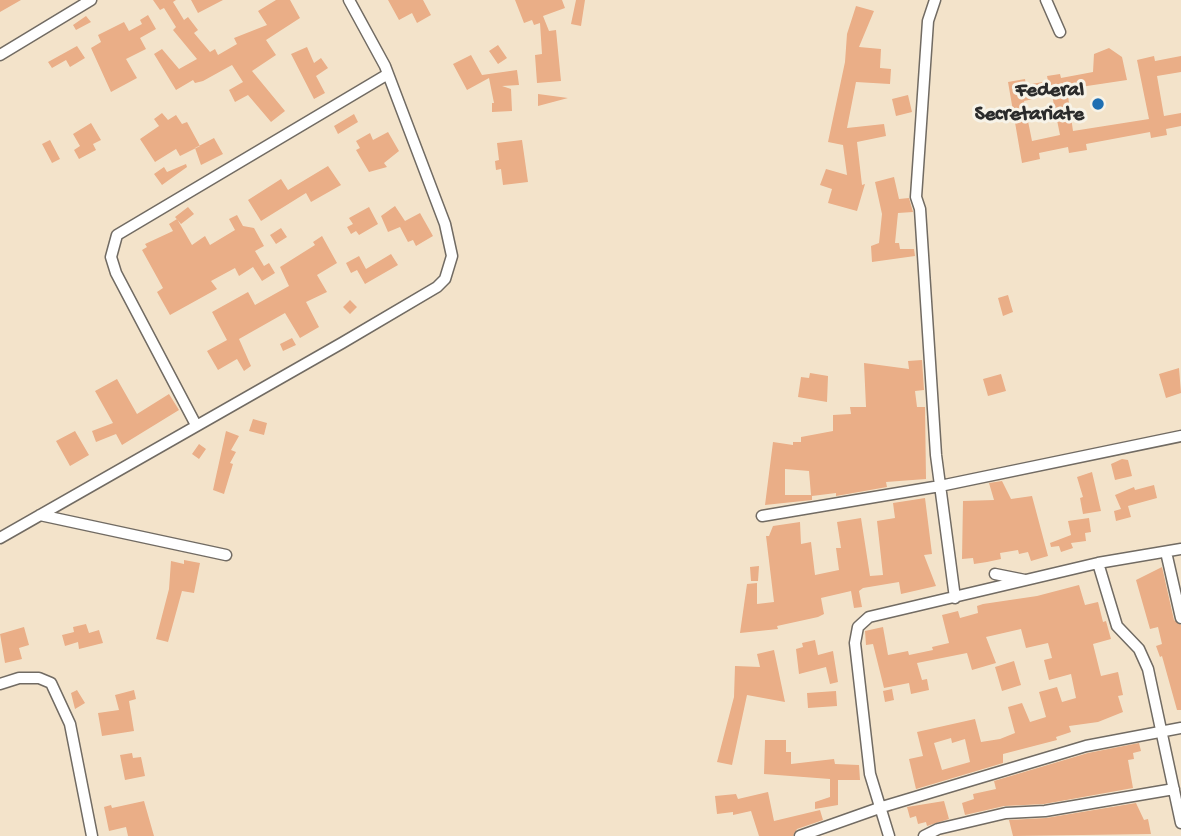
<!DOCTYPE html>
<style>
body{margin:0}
canvas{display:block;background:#f3e3ca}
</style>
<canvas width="1181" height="836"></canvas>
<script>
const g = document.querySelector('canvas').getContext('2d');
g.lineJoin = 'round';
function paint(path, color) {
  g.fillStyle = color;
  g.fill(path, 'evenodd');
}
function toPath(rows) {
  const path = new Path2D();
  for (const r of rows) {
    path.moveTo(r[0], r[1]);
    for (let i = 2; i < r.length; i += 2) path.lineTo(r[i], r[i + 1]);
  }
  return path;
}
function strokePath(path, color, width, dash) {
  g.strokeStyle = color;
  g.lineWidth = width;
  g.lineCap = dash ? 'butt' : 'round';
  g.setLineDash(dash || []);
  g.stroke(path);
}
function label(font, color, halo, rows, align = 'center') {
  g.font = font + ' "Gochi Hand",sans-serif';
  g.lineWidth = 6;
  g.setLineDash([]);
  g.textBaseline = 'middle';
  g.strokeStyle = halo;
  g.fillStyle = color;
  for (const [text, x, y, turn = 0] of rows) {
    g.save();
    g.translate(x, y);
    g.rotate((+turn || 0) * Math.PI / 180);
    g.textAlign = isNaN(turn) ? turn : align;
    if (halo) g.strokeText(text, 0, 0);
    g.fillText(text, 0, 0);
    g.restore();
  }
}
const building = toPath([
 [0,0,21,0,0,12],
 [153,0,176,0,173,2,184,20,188,17,198,30,194,33,210,52,215,49,218,55,237,44,234,38,267,25,258,11,276,0,290,0,300,18,266,40,276,55,252,71,285,111,271,122,248,95,235,102,229,90,243,82,232,65,203,81,195,83,193,80,176,90,154,54,162,49,179,69,197,59,173,30,176,27,164,8,160,10],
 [191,0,223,0,198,13],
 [388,0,423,0,431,15,417,23,412,13,399,20],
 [515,0,562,0,565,8,543,16,549,31,556,30,561,81,537,83,535,55,542,54,540,23,534,25,532,20,524,23],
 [576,0,585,0,581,26,571,24],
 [856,6,874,11,859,47,881,49,880,68,891,69,890,84,856,82,847,128,884,124,886,136,857,142,862,185,865,184,857,211,828,203,832,189,820,185,826,169,847,175,843,145,828,142,845,62,847,34],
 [148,15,156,29,140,38,146,49,126,59,137,78,111,92,91,48,101,42,98,35,124,22,129,31,142,24,140,20],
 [86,16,91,22,76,30,73,25],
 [498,45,507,58,498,64,489,51],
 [77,46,85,58,70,67,66,60,52,68,48,62],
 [307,47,314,63,321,58,328,68,316,76,325,93,314,99,291,54],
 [1109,48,1122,57,1127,80,1067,89,1073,131,1149,119,1137,60,1154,56,1155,61,1181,56,1181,72,1157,76,1164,116,1181,113,1181,126,1166,129,1167,135,1151,138,1150,132,1086,144,1087,150,1069,153,1068,147,1039,153,1040,159,1022,163,1008,82,1025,79,1026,85,1048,81,1047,76,1060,74,1061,78,1093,72,1094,54],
 [1052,95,1060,135,1032,141,1024,101],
 [471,55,482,75,517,70,519,85,502,86,511,89,512,111,492,112,492,103,494,103,489,78,467,90,453,64],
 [538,94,568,98,538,106],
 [908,95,912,112,896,116,892,99],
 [162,113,168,120,176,115,182,124,187,122,200,146,180,156,176,149,155,162,140,139,159,126,154,119],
 [354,114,358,122,338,134,334,126],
 [91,123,101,140,93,144,96,150,79,159,74,150,80,146,73,134],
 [388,132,399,151,384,163,387,167,369,172,356,150,360,148,356,141,370,133,373,140],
 [214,138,223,154,201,165,195,148],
 [50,140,60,159,52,163,42,144],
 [522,140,528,182,503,185,501,169,496,170,495,161,499,160,497,143],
 [186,164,187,167,162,185,154,174,164,167,167,172],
 [328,166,341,185,311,202,306,193,261,221,248,200,281,179,288,190],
 [894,177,899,199,909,198,913,212,898,213,895,243,899,243,900,249,914,249,915,256,872,262,871,246,879,243,882,214,875,182],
 [395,206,405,221,420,213,433,236,416,246,413,240,408,242,400,227,388,232,381,216],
 [188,207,194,214,181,224,175,217],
 [369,207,378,224,359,235,356,231,351,234,347,227,353,224,349,218],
 [237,215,243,226,254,228,264,246,255,251,264,266,269,263,275,273,262,281,253,267,239,276,235,268,211,281,217,289,170,315,157,292,163,288,142,250,147,247,145,244,173,231,169,224,177,219,192,245,205,236,210,245,235,230,229,219],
 [281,228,287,237,276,244,270,235],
 [322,236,337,263,317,275,327,292,306,302,319,327,300,338,285,313,239,339,251,366,244,371,237,359,218,370,207,351,227,340,212,312,248,292,255,305,289,286,280,267,315,245,313,242],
 [391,254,398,265,365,284,357,270,351,273,346,263,359,256,366,269],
 [1008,295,1013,312,1003,316,998,298],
 [350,300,357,307,350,314,343,307],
 [292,338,296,345,283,351,280,344],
 [922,360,924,390,915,391,917,407,925,407,926,479,886,482,887,487,836,496,836,493,812,496,812,500,765,505,773,442,793,445,793,442,801,442,801,437,833,431,833,415,851,414,850,407,866,407,864,363,909,369,908,361],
 [785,469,809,471,811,495,785,495],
 [1179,368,1181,393,1166,398,1159,374],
 [810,373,828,376,827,402,798,397,801,377,809,378],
 [1001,374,1006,391,988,396,983,379],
 [117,379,137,414,169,394,179,410,122,445,116,434,96,442,92,431,113,423,95,391],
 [253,419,267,423,264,435,249,431],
 [75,431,89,455,70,466,56,441],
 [226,431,239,436,231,450,236,452,230,463,233,464,224,494,213,490],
 [199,444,206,449,199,459,192,454],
 [1122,459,1128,460,1132,476,1115,480,1111,464],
 [1092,472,1101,511,1083,514,1080,498,1083,497,1077,477],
 [1002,481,1011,499,1032,496,1048,556,1031,561,1028,552,1019,554,1018,550,1000,553,1001,559,987,562,974,564,973,558,962,559,963,501,994,500,989,483],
 [1154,485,1157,498,1128,506,1131,517,1116,521,1114,511,1121,509,1115,495,1134,487,1135,490],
 [925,498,932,554,924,555,936,586,901,594,899,582,863,588,859,591,862,607,854,608,851,591,821,598,824,614,818,617,777,626,778,629,740,633,747,584,757,583,757,604,774,602,766,536,769,536,773,526,800,522,801,544,811,542,815,575,839,570,836,548,841,548,837,522,861,518,870,576,883,575,877,521,895,518,893,503],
 [1089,518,1091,532,1085,533,1086,541,1071,543,1073,548,1061,552,1059,546,1051,547,1050,543,1071,535,1068,521],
 [184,560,200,563,194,593,182,591,168,642,156,639,169,589,171,561,184,564],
 [759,566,758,581,751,581,750,567],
 [1162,567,1174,620,1181,625,1181,710,1177,710,1162,656,1160,657,1156,646,1162,644,1158,627,1150,629,1136,580],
 [1079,585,1085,605,1098,602,1103,622,1106,621,1111,639,1093,644,1101,676,1118,672,1123,695,1118,696,1123,712,1098,722,1069,726,1071,732,1056,737,1057,740,1003,754,1003,763,916,789,909,759,923,756,917,732,975,719,981,742,1000,739,1015,733,1008,707,1022,703,1030,722,1046,717,1039,692,1057,687,1062,702,1076,698,1071,674,1049,680,1044,660,1052,658,1048,643,1026,648,1021,629,986,637,996,663,972,670,967,653,917,663,922,680,927,679,929,690,911,694,909,683,884,688,873,644,866,645,865,631,883,627,888,655,908,651,909,655,933,650,932,647,949,643,942,615,958,611,960,618,978,613,977,606,983,604,1037,596],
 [951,738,952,743,965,739,970,762,942,770,934,743],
 [86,624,89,633,99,630,103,643,79,649,78,642,65,646,62,635,74,632,73,627],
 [24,627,29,645,19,648,22,659,5,663,0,634],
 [815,640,818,655,833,651,838,682,830,684,826,667,799,674,796,649,803,647,802,643],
 [774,650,785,702,747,695,732,765,717,762,734,697,735,666,760,667,757,654],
 [1014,661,1021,685,1002,691,995,667],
 [892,689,894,700,885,702,883,691],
 [77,690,85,703,75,709,71,693],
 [134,690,136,699,129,701,134,731,102,736,98,713,119,710,115,695],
 [836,691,837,706,808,708,807,693],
 [765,740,786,740,786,752,791,752,791,764,834,759,835,764,859,765,860,780,838,780,838,805,815,809,815,802,830,797,830,779,764,774],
 [1139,743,1141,751,1133,753,1134,759,1128,760,1133,788,1044,804,1004,806,965,815,962,803,974,799,973,794,996,789,994,781,1088,753],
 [132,753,133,758,141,757,145,776,125,780,120,755],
 [768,792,774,821,820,810,823,820,797,829,793,836,759,836,751,811,733,815,733,812,717,814,715,796,736,794,738,799],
 [144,801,154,836,128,836,126,827,109,831,104,807,111,805,112,808],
 [944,801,949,819,927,826,926,822,918,824,916,816,910,818,907,807],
 [1136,803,1144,820,1148,819,1151,834,1013,836,1009,820,1046,818]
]);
const minor = toPath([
 [935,0,928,21,916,197,920,209,936,455,955,598],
 [1046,0,1060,32],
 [0,55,91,0],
 [196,425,116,273,111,257,117,235,388,74],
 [40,515,226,555],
 [762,516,940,486,1181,436],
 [0,538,342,343,437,287,445,279,452,256,445,224,385,66,349,0],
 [1166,552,1181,618],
 [1098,563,1117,626,1139,649,1148,669,1181,823],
 [995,574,1025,580],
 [0,684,19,678,39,678,51,683,70,724,92,836],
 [800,836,882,807,1086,746,1181,728],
 [889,836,870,774,855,643,858,627,869,617,1098,563,1181,549],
 [924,836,938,829,1006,813,1045,811,1174,789]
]);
const markers = [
 [1098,104,7,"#1f6fb2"]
];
const poiNames = [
 ["Federal",1084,92],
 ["Secretariate",1084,116]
];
paint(building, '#eaae87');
strokePath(minor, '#716b63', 13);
strokePath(minor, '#fff', 10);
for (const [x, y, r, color] of markers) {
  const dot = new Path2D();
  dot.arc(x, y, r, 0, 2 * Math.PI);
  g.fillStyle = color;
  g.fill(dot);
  strokePath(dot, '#f7f3e8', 2.5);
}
label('bold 21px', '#2b2b2b', '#f7f3e8', poiNames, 'right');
</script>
